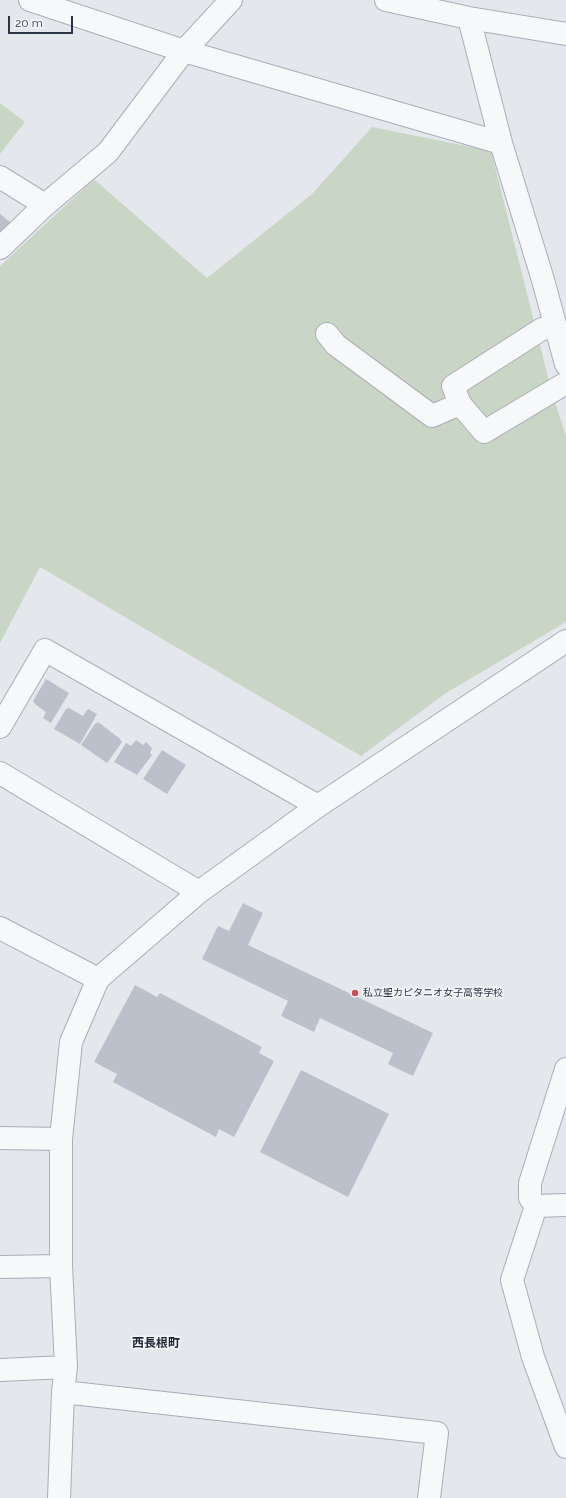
<!DOCTYPE html>
<meta charset="utf-8">
<style>
body{margin:0}
#map{position:relative;width:566px;height:1498px;overflow:hidden;background:#e4e7ec;font-family:Raleway,sans-serif}
canvas{display:block}
.scale{position:absolute;left:8px;top:16px;width:65px;height:18px;box-sizing:border-box;border:2px solid #2b3445;border-top:0;padding-left:5px;font-size:12px;line-height:14px;white-space:nowrap;color:#2b3445;-webkit-text-stroke:3px #f4f6f9;paint-order:stroke}
</style>
<div id="map">
<canvas width="566" height="1498"></canvas>
<div class="scale">20 m</div>
</div>
<script>
const g = document.querySelector('canvas').getContext('2d');
g.lineJoin = 'round';
function paint(path, color) {
  g.fillStyle = color;
  g.fill(path, 'evenodd');
}
function toPath(rows) {
  const path = new Path2D();
  for (const r of rows) {
    path.moveTo(r[0], r[1]);
    for (let i = 2; i < r.length; i += 2) path.lineTo(r[i], r[i + 1]);
  }
  return path;
}
function strokePath(path, color, width, dash) {
  g.strokeStyle = color;
  g.lineWidth = width;
  g.lineCap = dash ? 'butt' : 'round';
  g.setLineDash(dash || []);
  g.stroke(path);
}
function label(font, color, halo, rows, align = 'center') {
  g.font = font + ' Raleway,"Noto Sans JP",sans-serif';
  g.lineWidth = 3;
  g.setLineDash([]);
  g.textBaseline = 'middle';
  g.strokeStyle = halo;
  g.fillStyle = color;
  for (const [text, x, y, turn = 0] of rows) {
    g.save();
    g.translate(x, y);
    g.rotate((+turn || 0) * Math.PI / 180);
    g.textAlign = isNaN(turn) ? turn : align;
    if (halo) g.strokeText(text, 0, 0);
    g.fillText(text, 0, 0);
    g.restore();
  }
}
const green = toPath([
 [0,103,25,122,0,154],
 [372,127,491,151,552,393,566,436,566,622,446,693,361,756,40,567,0,643,0,266,94,179,207,278,312,194]
]);
const building = toPath([
 [0,214,10,222,0,236],
 [46,679,69,693,51,723,43,718,46,712,36,705,33,701],
 [69,708,83,716,88,709,97,714,80,744,54,729,66,709],
 [98,722,119,738,122,742,107,763,81,745,94,725],
 [136,740,143,745,146,742,152,748,150,753,152,755,137,775,114,762,126,743,131,746],
 [162,750,186,765,167,794,143,779],
 [243,903,263,913,248,945,433,1033,413,1076,388,1064,393,1053,320,1018,314,1032,281,1016,288,1001,202,959,218,926,229,931],
 [135,985,157,997,160,993,262,1047,259,1053,274,1061,234,1137,219,1129,216,1137,113,1082,117,1074,94,1062],
 [301,1070,389,1114,348,1197,260,1152]
]);
const minor = toPath([
 [30,0,184,51,501,143],
 [386,0,469,18,566,34],
 [469,18,501,143,543,280,566,364],
 [0,177,45,205],
 [0,248,45,205,108,152,184,51,231,0],
 [555,326,542,329,453,386,460,404,484,432,566,383],
 [327,334,336,345,432,416,460,404],
 [0,727,45,650,318,806],
 [0,773,199,892],
 [0,928,98,979],
 [566,1069,530,1183,530,1198,536,1206,512,1280,533,1357,566,1447],
 [0,1138,61,1139],
 [536,1206,566,1205],
 [0,1267,61,1266],
 [0,1370,66,1367],
 [63,1392,437,1433,429,1498],
 [59,1498,63,1392,66,1367,61,1266,61,1139,71,1042,98,979,199,892,318,806,566,641]
]);
const markers = [
 [355,993,4,"#d1495b"]
];
const poiNames = [
 ["私立聖カピタニオ女子高等学校",363,993]
];
const quarterNames = [
 ["西長根町",156,1343]
];
paint(green, '#c9d6c5');
paint(building, '#bbc0ca');
strokePath(minor, '#a9aeb7', 24);
strokePath(minor, '#f7f8fa', 22);
for (const [x, y, r, color] of markers) {
  const dot = new Path2D();
  dot.arc(x, y, r, 0, 2 * Math.PI);
  g.fillStyle = color;
  g.fill(dot);
  strokePath(dot, '#f4f6f9', 1.5);
}
label('10px', '#2b3445', '#f4f6f9', poiNames, 'left');
label('bold 12px', '#1d2536', '#f4f6f9', quarterNames);
</script>
